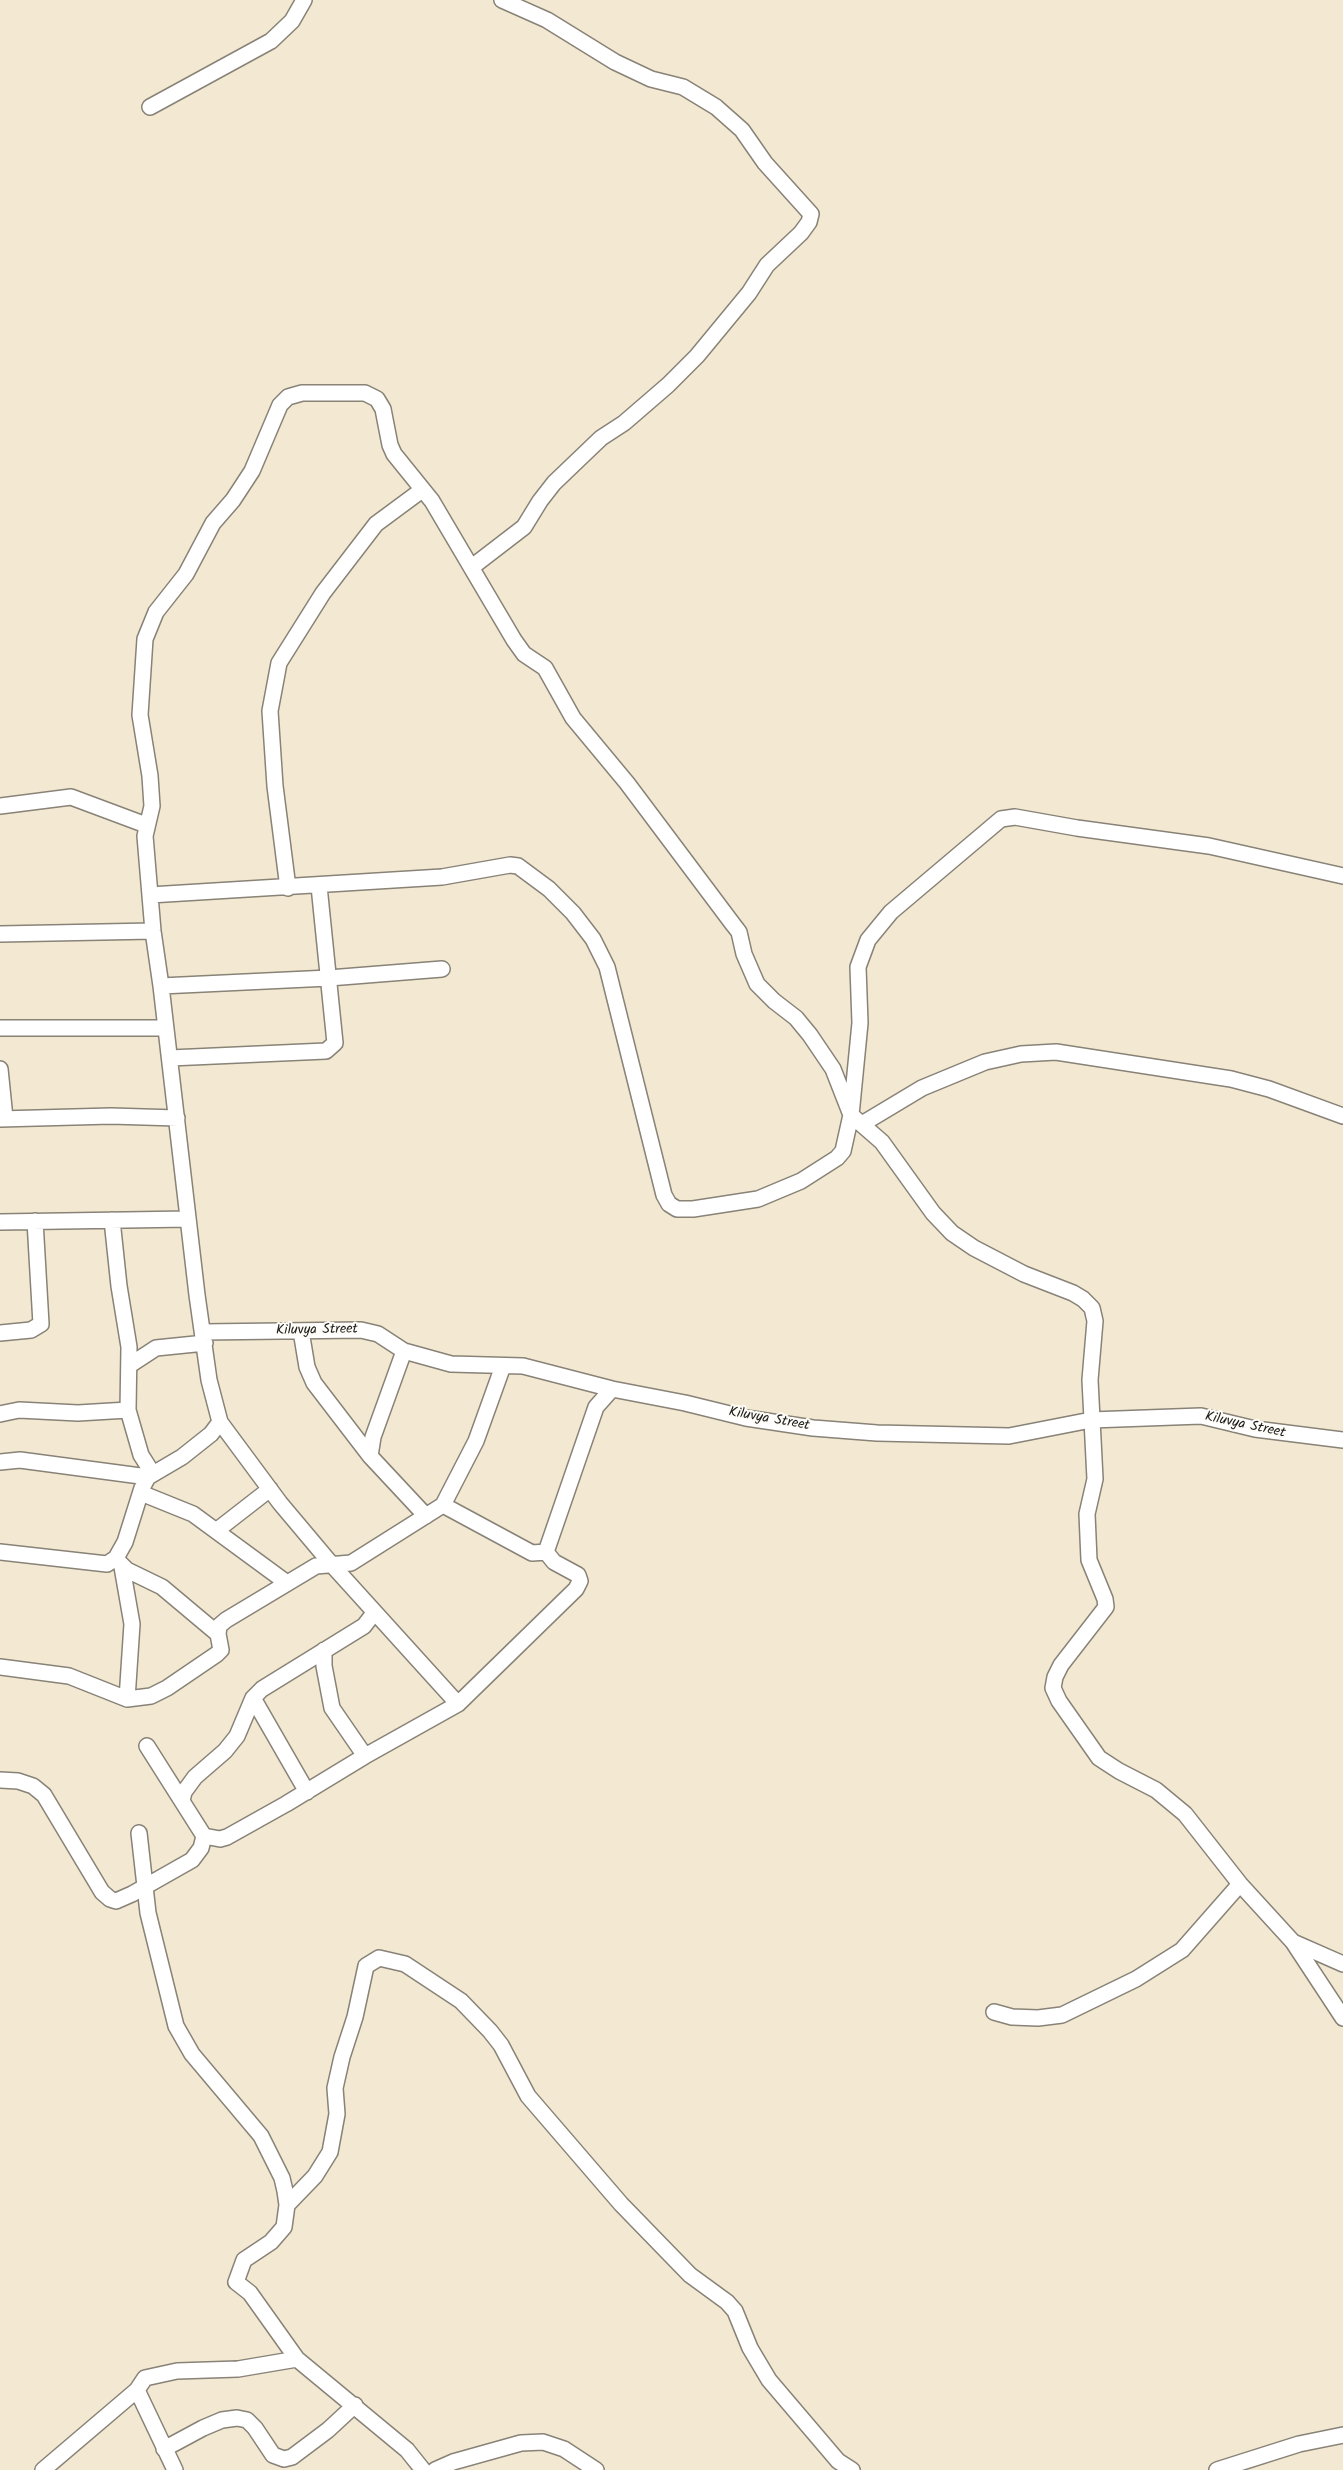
<!DOCTYPE html>
<style>
body{margin:0}
canvas{display:block;background:#f3e9d2}
</style>
<canvas width="1343" height="2470"></canvas>
<script>
const g = document.querySelector('canvas').getContext('2d');
g.lineJoin = 'round';
function toPath(rows) {
  const path = new Path2D();
  for (const r of rows) {
    path.moveTo(r[0], r[1]);
    for (let i = 2; i < r.length; i += 2) path.lineTo(r[i], r[i + 1]);
  }
  return path;
}
function strokePath(path, color, width, dash) {
  g.strokeStyle = color;
  g.lineWidth = width;
  g.lineCap = dash ? 'butt' : 'round';
  g.setLineDash(dash || []);
  g.stroke(path);
}
function label(font, color, halo, rows, align = 'center') {
  g.font = font + ' Kalam,sans-serif';
  g.lineWidth = 4;
  g.setLineDash([]);
  g.textBaseline = 'middle';
  g.strokeStyle = halo;
  g.fillStyle = color;
  for (const [text, x, y, turn = 0] of rows) {
    g.save();
    g.translate(x, y);
    g.rotate((+turn || 0) * Math.PI / 180);
    g.textAlign = isNaN(turn) ? turn : align;
    if (halo) g.strokeText(text, 0, 0);
    g.fillText(text, 0, 0);
    g.restore();
  }
}
const minor = toPath([
 [150,107,271,41,292,21,304,0],
 [472,567,524,527,540,501,554,483,601,438,624,423,668,385,697,356,749,293,767,265,801,233,809,222,811,214,765,163,742,130,716,107,683,87,651,79,615,62,547,20,502,0],
 [0,806,71,797,146,825],
 [288,888,275,786,270,711,279,663,323,593,376,524,422,490],
 [150,895,442,877,510,865,518,866,549,889,573,913,593,939,607,967,664,1195,669,1204,677,1209,693,1209,758,1199,801,1181,837,1158,843,1151,851,1115,860,1023,858,967,868,940,891,912,1001,819,1015,817,1077,828,1209,846,1343,876],
 [0,934,153,931],
 [161,986,329,978,442,969],
 [0,1028,166,1028],
 [170,1058,326,1051,335,1043,319,886],
 [0,1069,5,1118],
 [0,1119,111,1116,177,1118],
 [862,1124,922,1088,985,1062,1021,1054,1056,1052,1231,1079,1269,1089,1343,1116],
 [112,1220,119,1286,129,1347,128,1410,141,1455,153,1474],
 [0,1222,188,1219],
 [301,1331,307,1367,314,1383,370,1456,426,1516],
 [203,1332,361,1330,378,1334,404,1351,451,1364,523,1366,612,1389,685,1403,746,1418,813,1428,877,1433,1009,1436,1091,1420,1201,1416,1255,1429,1343,1440],
 [0,1333,31,1330,41,1324,35,1221],
 [130,1365,156,1348,205,1343],
 [0,1414,19,1410,78,1413,128,1410],
 [220,1422,280,1503,333,1566,458,1704],
 [370,1456,373,1437,404,1351],
 [0,1462,20,1460,148,1477],
 [141,1493,193,1514,287,1583],
 [443,1505,532,1553,546,1552],
 [216,1531,270,1489],
 [0,1552,107,1564,116,1558,125,1542,142,1488,148,1477,182,1457,211,1434,220,1422,209,1380,197,1295,161,986,153,931,145,836,152,806,150,776,140,715,145,639,156,612,186,574,213,523,233,500,252,471,280,405,288,397,302,393,365,393,377,399,383,409,390,445,394,454,432,501,514,640,524,654,545,668,573,718,627,783,732,923,739,932,744,954,757,984,774,1001,796,1018,810,1035,833,1069,851,1115,882,1142,933,1213,952,1233,974,1248,1024,1274,1073,1293,1083,1299,1092,1308,1095,1321,1090,1380,1095,1479,1087,1514,1089,1560,1105,1599,1106,1607,1061,1665,1055,1677,1053,1688,1059,1701,1099,1758,1119,1771,1156,1790,1185,1814,1240,1884,1293,1942,1343,2018],
 [119,1562,127,1570,162,1587,218,1634],
 [122,1567,132,1624,127,1699],
 [324,1650,324,1666,332,1708,365,1756],
 [0,1667,69,1676,127,1699,151,1696,167,1688,217,1654,221,1650,218,1634,219,1626,226,1620,316,1566,351,1563,443,1505,476,1441,503,1366],
 [253,1698,307,1792],
 [147,1746,204,1836,220,1839,227,1837,286,1804,365,1756,458,1704,576,1589,580,1581,578,1575,554,1562,546,1552,596,1407,612,1389],
 [0,1780,18,1781,33,1786,44,1795,102,1892,110,1899,116,1901,132,1894,192,1860,201,1848,204,1836],
 [182,1801,184,1792,195,1777,225,1751,237,1736,253,1698,262,1689,364,1626,374,1613],
 [139,1833,148,1913,176,2026,192,2054,261,2136,282,2178,285,2191,287,2205,284,2227,271,2242,244,2260,236,2282,250,2293,297,2359,407,2450,423,2470],
 [1293,1942,1343,1964],
 [994,2012,1012,2017,1038,2018,1062,2015,1136,1979,1182,1950,1240,1884],
 [287,2205,315,2176,330,2152,337,2114,335,2088,342,2057,355,2017,366,1966,379,1958,405,1964,461,2001,490,2031,501,2045,528,2096,621,2204,690,2275,727,2302,735,2311,750,2348,769,2380,838,2461,852,2470],
 [164,2449,203,2428,222,2420,237,2418,247,2420,255,2428,273,2455,284,2459,292,2457,328,2430,355,2405],
 [43,2470,137,2390],
 [175,2470,137,2390,145,2378,177,2371,238,2369,297,2359],
 [435,2470,453,2462,521,2443,543,2442,564,2449,596,2470],
 [1217,2470,1299,2444,1343,2435]
]);
const streetNames = [
 ["Kiluvya Street",317,1331,-1],
 ["Kiluvya Street",769,1420,10],
 ["Kiluvya Street",1245,1426,12]
];
strokePath(minor, '#888277', 18);
strokePath(minor, '#fff', 15);
label('14px', '#1c1c1c', '#fdfcf7', streetNames);
</script>
